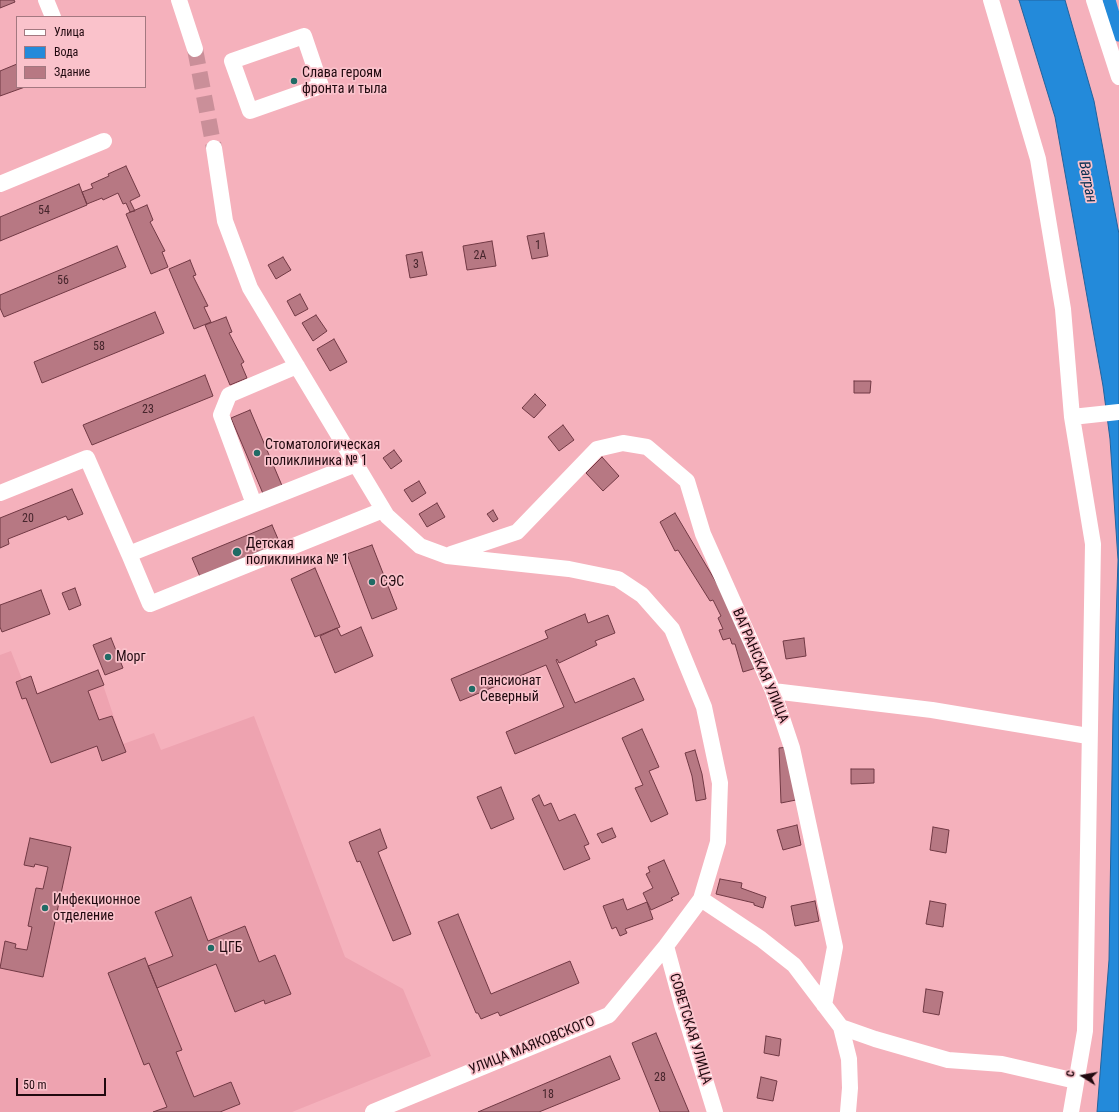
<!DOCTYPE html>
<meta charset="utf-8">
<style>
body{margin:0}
#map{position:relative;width:1119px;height:1112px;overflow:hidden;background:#f5b1bc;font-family:"Roboto Condensed",sans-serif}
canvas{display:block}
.legend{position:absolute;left:16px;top:16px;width:130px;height:72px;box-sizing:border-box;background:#fac2cb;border:1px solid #a37880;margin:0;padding:5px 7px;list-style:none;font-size:12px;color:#20090f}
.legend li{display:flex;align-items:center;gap:8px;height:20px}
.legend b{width:20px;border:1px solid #a37880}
.north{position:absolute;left:1063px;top:1056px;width:40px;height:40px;-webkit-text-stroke:3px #fac2cb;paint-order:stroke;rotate:281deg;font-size:11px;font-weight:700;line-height:16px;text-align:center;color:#20090f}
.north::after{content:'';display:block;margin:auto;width:14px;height:18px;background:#20090f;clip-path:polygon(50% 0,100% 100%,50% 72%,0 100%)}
.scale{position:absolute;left:16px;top:1078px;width:90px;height:18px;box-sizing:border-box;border:2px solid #20090f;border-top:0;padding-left:5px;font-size:12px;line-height:14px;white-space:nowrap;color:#20090f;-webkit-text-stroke:3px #fac2cb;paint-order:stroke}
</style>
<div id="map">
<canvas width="1119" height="1112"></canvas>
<ul class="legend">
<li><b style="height:5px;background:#fff"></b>Улица</li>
<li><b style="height:11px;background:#238ada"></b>Вода</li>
<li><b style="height:11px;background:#b77883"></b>Здание</li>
</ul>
<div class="north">С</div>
<div class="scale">50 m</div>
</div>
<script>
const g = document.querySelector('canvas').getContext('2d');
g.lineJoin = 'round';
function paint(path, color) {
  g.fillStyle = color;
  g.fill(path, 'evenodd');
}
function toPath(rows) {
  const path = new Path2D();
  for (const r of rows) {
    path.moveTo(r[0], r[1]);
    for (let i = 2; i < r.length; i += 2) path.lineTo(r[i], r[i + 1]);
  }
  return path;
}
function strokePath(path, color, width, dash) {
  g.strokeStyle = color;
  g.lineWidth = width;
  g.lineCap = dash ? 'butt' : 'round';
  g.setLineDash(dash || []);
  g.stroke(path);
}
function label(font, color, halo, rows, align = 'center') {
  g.font = font + ' "Roboto Condensed",sans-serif';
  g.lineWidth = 3.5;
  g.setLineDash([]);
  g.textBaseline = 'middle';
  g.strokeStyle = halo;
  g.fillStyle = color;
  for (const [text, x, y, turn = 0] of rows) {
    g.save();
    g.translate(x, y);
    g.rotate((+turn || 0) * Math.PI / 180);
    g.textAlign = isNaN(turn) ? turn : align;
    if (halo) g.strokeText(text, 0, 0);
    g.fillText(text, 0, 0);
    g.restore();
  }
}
const built = toPath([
 [11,651,22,679,31,676,37,693,98,670,123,744,154,733,161,750,254,716,345,957,403,989,431,1056,292,1112,0,1112,0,655]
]);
const water = toPath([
 [1019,0,1065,0,1094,101,1119,234,1119,1112,1097,1112,1109,960,1113,714,1118,560,1110,439,1103,386,1055,117,1019,0]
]);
const canal = toPath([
 [1109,0,1119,35]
]);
const building = toPath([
 [0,0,14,0,15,2,0,8,0,0],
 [17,64,17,87,25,87,0,96,0,71,17,64],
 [126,166,140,196,130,201,135,211,130,212,126,203,123,204,118,193,103,200,102,198,87,204,82,192,93,188,91,184,109,176,108,174,126,166],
 [79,184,87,205,0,241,0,217,79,184],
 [147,205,153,220,150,222,165,251,162,252,168,267,151,274,126,214,147,205],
 [544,233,548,256,532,259,527,236,544,233],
 [492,241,496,266,467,270,463,246,492,241],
 [117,246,126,267,4,317,0,308,0,295,117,246],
 [422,252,427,275,410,278,406,255,422,252],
 [283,257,291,270,276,279,268,265,283,257],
 [190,260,196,275,193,276,208,306,204,307,211,322,194,329,169,269,190,260],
 [300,294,308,309,295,316,287,301,300,294],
 [155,312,164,333,42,383,34,362,155,312],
 [316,315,327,331,313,341,302,323,316,315],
 [226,317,232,332,229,333,244,362,241,364,247,378,230,385,205,325,226,317],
 [334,339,347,362,330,371,317,349,334,339],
 [205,375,213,396,92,445,83,425,205,375],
 [854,381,871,381,870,393,854,393,854,381],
 [535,394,546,405,534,418,522,408,535,394],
 [250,410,283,488,264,496,231,418,250,410],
 [563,425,574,440,559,451,548,437,563,425],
 [394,450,402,461,391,469,383,458,394,450],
 [602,457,619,476,603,491,586,473,602,457],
 [419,481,426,493,412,502,404,490,419,481],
 [72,489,83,514,68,520,66,516,8,539,9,544,0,548,0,518,72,489],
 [437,503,445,517,427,527,419,514,437,503],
 [493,510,498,519,493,522,487,514,493,510],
 [675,513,719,587,756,668,743,672,735,644,732,644,730,638,723,640,719,630,723,629,718,618,721,616,713,600,710,601,678,550,675,551,660,522,675,513],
 [272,525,281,546,201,579,192,558,272,525],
 [372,545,397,609,372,619,347,554,372,545],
 [315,568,340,627,315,637,291,579,315,568],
 [75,588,81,605,69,610,62,593,75,588],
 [41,590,50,614,2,632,0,627,0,605,41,590],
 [585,614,588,623,608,615,615,633,595,641,597,645,559,663,557,659,556,660,575,703,634,678,644,700,515,754,506,732,564,707,546,665,460,701,451,679,548,638,545,631,585,614],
 [361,627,373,656,335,673,320,636,337,628,341,636,361,627],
 [111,638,123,668,105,675,93,645,111,638],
 [804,638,806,656,786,659,783,641,804,638],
 [98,670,104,685,88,691,99,720,112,716,126,752,102,761,97,746,51,763,26,698,22,699,16,682,31,676,37,694,98,670],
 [642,729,659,767,649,771,668,814,651,822,635,788,643,785,622,738,642,729],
 [789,747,796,800,781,803,779,748,789,747],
 [695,750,702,774,706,799,696,801,692,776,685,753,695,750],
 [851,769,874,769,874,783,851,784,851,769],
 [501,787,514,819,491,829,477,797,501,787],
 [539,795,544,806,551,803,559,821,575,814,589,844,584,846,590,859,564,870,532,799,539,795],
 [797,825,801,845,783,850,777,830,797,825],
 [933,827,949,830,946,853,930,850,933,827],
 [612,828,616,837,602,843,597,834,612,828],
 [380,829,387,848,378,852,411,934,393,941,360,861,357,862,349,842,380,829],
 [30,838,71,847,43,977,0,968,5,941,16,944,15,948,27,950,32,927,28,926,36,888,43,889,48,867,35,864,34,867,24,865,30,838],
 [664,860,679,894,671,898,673,900,651,910,643,893,653,888,646,874,650,872,648,867,664,860],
 [720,879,742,883,741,888,766,897,763,908,754,905,754,903,716,894,720,879],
 [191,897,208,941,245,926,259,962,275,955,291,994,265,1004,264,1000,235,1012,216,964,157,988,148,966,173,956,155,912,191,897],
 [623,899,627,910,647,902,653,919,625,929,627,933,620,936,616,927,612,929,603,906,623,899],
 [815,901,819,921,795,926,791,906,815,901],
 [930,901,946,904,943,927,926,924,930,901],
 [458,914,491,994,570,961,579,983,500,1016,498,1012,481,1019,478,1013,476,1013,438,922,458,914],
 [145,958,182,1050,176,1052,194,1097,231,1082,240,1104,220,1112,153,1112,167,1107,149,1063,144,1065,108,973,145,958],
 [926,989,943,992,939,1015,923,1012,926,989],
 [656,1033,689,1112,660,1112,632,1043,656,1033],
 [766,1036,781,1039,779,1056,764,1053,766,1036],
 [610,1056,620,1079,539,1112,478,1112,610,1056],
 [761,1077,777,1081,773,1101,757,1098,761,1077]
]);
const minorTunnel = toPath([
 [195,49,214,148]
]);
const minor = toPath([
 [46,0,53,17],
 [179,0,195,49],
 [991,0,1038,159,1063,309,1072,417,1093,544,1085,1031,1071,1112],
 [1094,0,1119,77],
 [304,36,321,86,250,111,232,61,304,36],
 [214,148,225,221,250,288,387,516,420,546,447,556,569,569,618,579,642,595,672,629,704,707,720,783,718,842,701,899,666,946,609,1015,373,1112],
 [0,184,104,141],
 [1072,417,1119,412],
 [0,493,87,458,129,554,356,464],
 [254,504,221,415,229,395,297,366],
 [129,554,150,604,383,510],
 [451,554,517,532,597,449,623,443,647,447,687,481,703,534,773,691,792,748,835,947,824,1005],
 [773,691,932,710,1088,736],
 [701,899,761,939,794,965,841,1027,875,1039,948,1060,1002,1064,1076,1081],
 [666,946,682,1005,715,1112],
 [841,1027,849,1059,850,1088,848,1112]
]);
const markers = [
 [294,81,4,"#206b65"],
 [257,453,4,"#206b65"],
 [237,552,5,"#206b65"],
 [372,582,4,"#206b65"],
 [108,657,4,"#206b65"],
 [472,689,4,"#206b65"],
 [45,908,4,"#206b65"],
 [211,948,4,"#206b65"]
];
const numberNames = [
 ["54",44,211],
 ["1",538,246],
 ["2А",480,256],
 ["3",416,265],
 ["56",63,281],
 ["58",99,347],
 ["23",148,410],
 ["20",28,519],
 ["28",660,1078],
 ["18",548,1095]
];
const poiNames = [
 ["Слава героям",302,73],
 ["фронта и тыла",302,89],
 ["Стоматологическая",265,445],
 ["поликлиника № 1",265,461],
 ["Детская",246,544],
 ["поликлиника № 1",246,560],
 ["СЭС",380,582],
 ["Морг",116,657],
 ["пансионат",480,681],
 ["Северный",480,697],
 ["Инфекционное",53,900],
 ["отделение",53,916],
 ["ЦГБ",219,948]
];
const streetNames = [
 ["ВАГРАНСКАЯ УЛИЦА",760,666,67],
 ["СОВЕТСКАЯ УЛИЦА",690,1029,73],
 ["УЛИЦА МАЯКОВСКОГО",532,1046,-22]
];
const waterNames = [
 ["Вагран",1087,182,79]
];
paint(built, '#eea3b0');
paint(water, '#238ada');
strokePath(water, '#22639d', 1);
strokePath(canal, '#238ada', 13);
paint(building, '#b77883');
strokePath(building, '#713944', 1);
strokePath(minorTunnel, '#ca8f99', 16, [16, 8]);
strokePath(minor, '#fff', 16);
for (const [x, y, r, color] of markers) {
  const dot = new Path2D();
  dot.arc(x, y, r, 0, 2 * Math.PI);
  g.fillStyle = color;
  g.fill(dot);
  strokePath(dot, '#fac2cb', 1.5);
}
label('12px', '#46252c', null, numberNames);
label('14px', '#20090f', '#fac2cb', poiNames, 'left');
label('14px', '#20090f', '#fac2cb', streetNames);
label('italic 15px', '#0a3152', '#fac2cb', waterNames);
</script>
